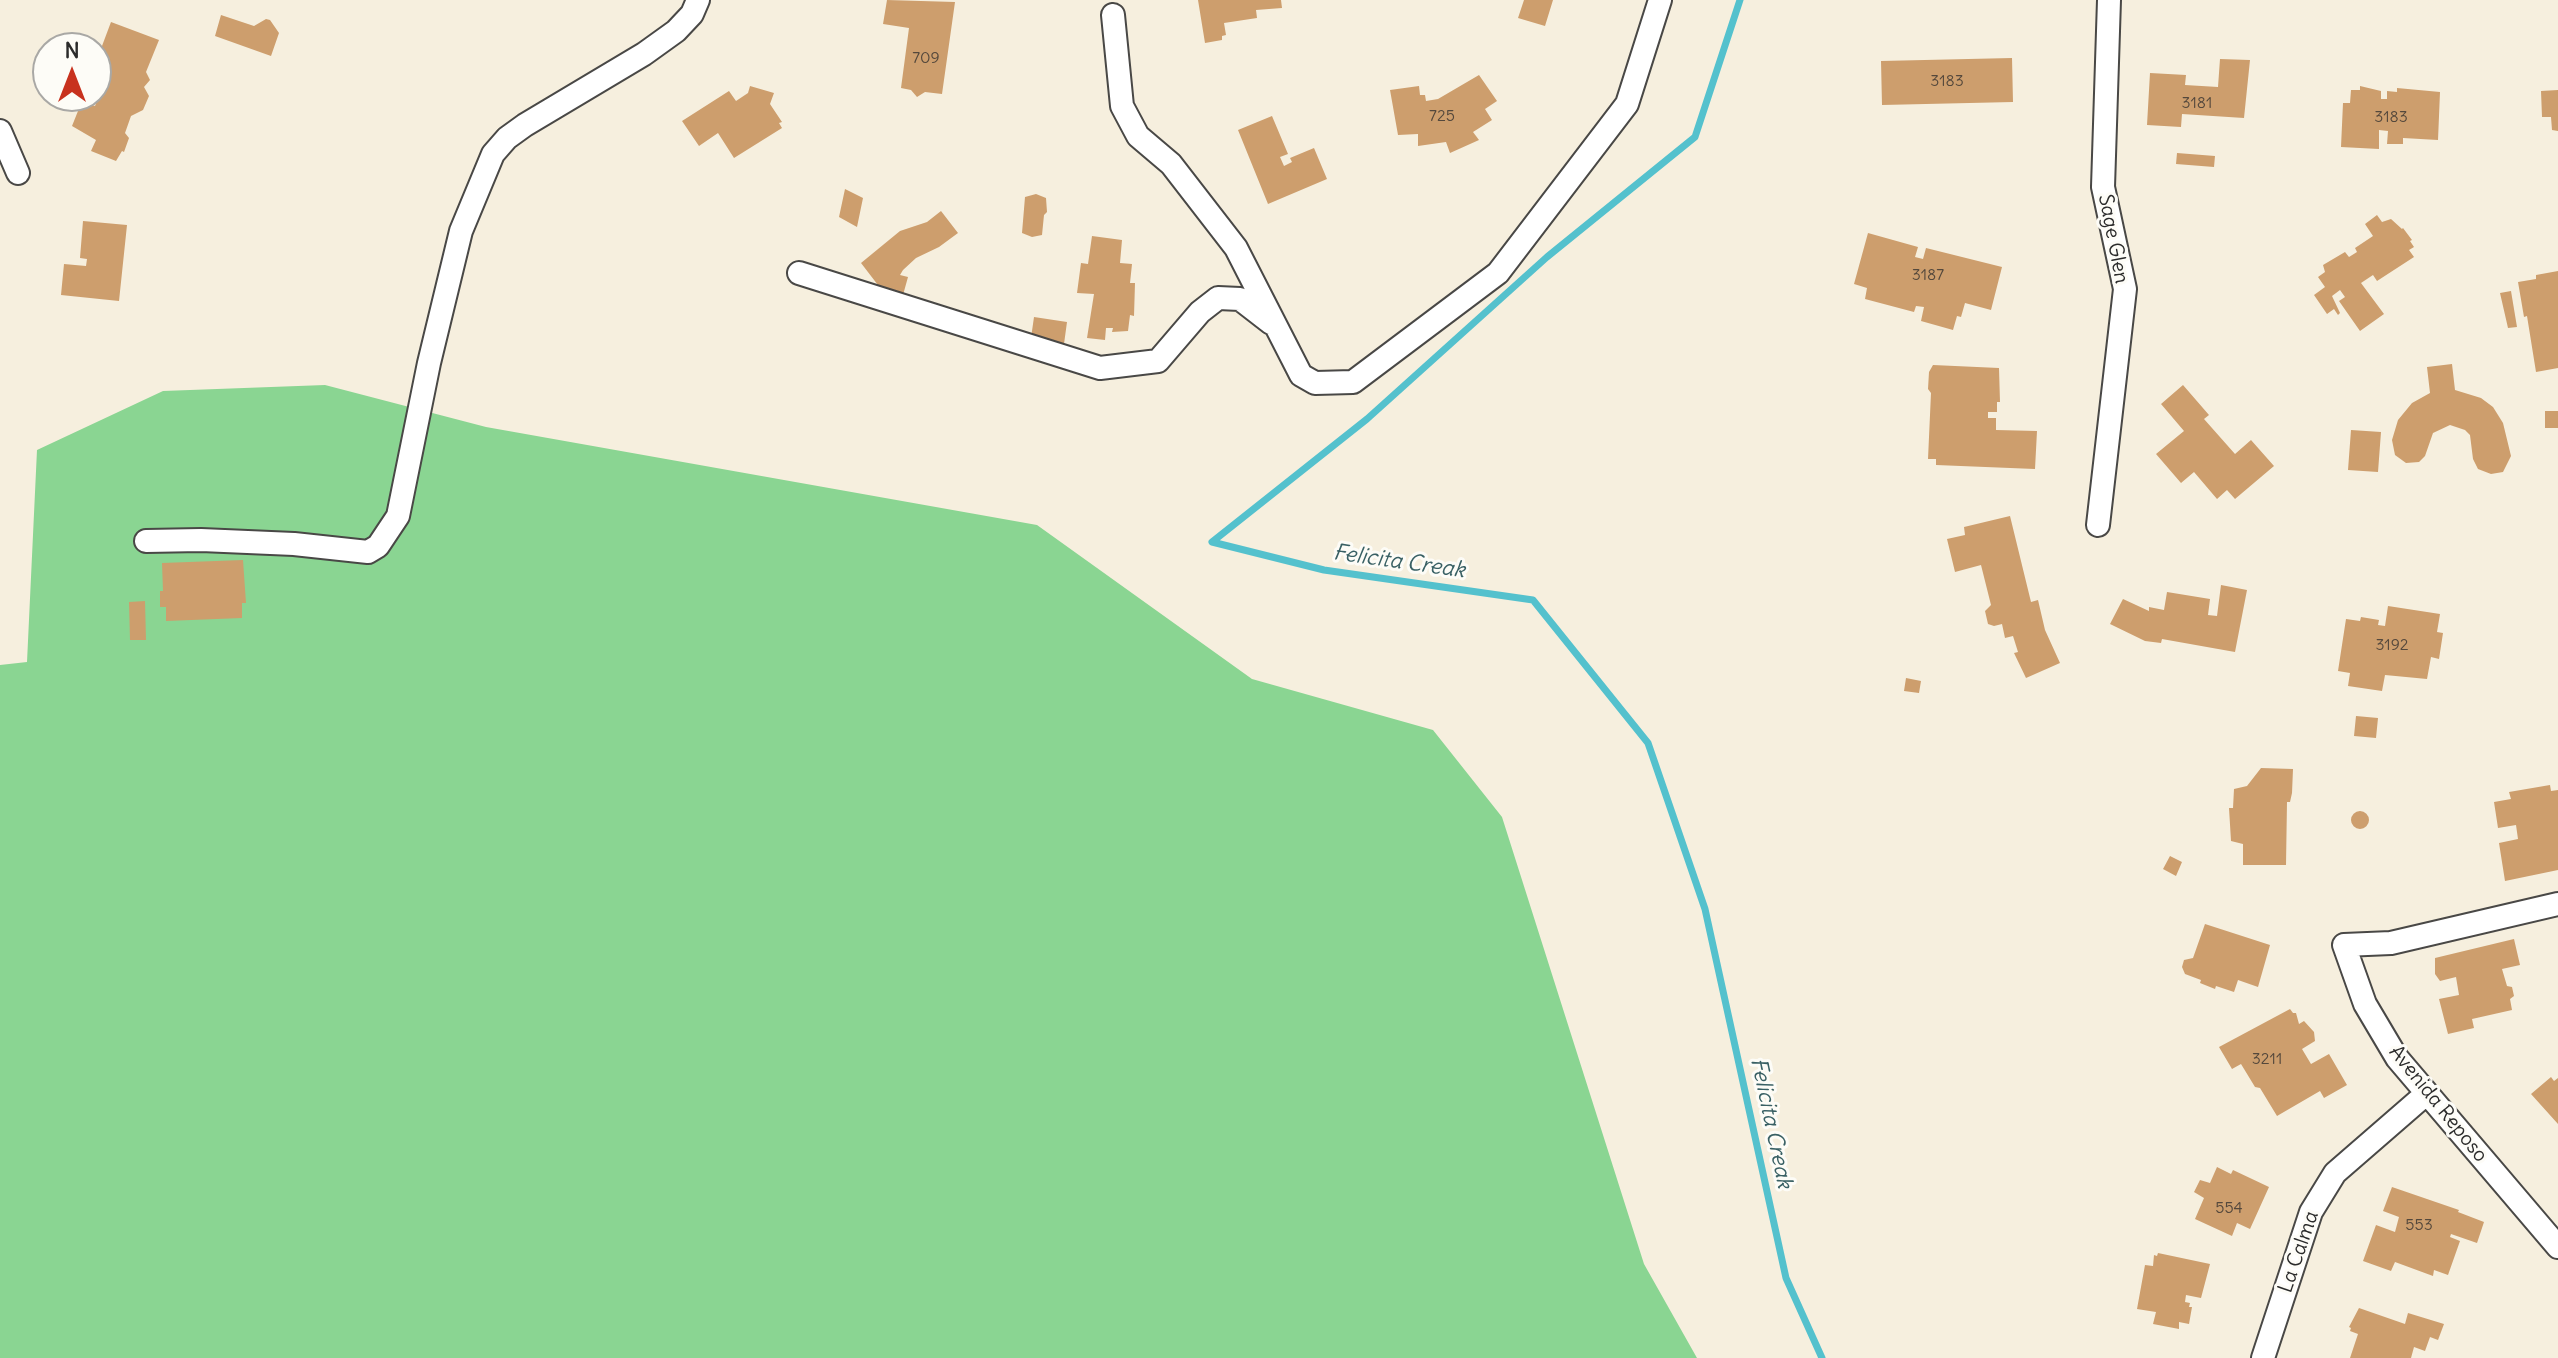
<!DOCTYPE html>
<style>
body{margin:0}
#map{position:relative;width:2558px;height:1358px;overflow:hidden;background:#f6efde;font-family:Delius,sans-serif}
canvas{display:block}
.north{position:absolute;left:32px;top:32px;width:80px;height:80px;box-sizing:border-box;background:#fdfcf7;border:2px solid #a9a8a5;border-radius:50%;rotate:0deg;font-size:22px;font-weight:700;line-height:32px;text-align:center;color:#2b2b2b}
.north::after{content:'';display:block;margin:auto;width:28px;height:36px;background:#c8321e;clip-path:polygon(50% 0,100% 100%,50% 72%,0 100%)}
</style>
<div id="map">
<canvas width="2558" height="1358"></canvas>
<div class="north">N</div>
</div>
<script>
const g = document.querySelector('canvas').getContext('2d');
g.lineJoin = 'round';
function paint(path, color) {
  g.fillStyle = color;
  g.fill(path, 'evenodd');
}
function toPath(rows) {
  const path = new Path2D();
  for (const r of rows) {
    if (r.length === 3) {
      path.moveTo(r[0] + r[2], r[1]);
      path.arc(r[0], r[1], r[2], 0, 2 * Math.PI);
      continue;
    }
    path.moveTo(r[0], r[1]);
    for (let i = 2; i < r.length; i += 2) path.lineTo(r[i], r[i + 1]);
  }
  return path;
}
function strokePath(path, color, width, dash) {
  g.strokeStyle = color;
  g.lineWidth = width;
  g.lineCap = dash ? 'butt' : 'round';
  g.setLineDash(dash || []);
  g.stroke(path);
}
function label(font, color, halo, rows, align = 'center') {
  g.font = font + ' Delius,sans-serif';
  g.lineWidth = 6;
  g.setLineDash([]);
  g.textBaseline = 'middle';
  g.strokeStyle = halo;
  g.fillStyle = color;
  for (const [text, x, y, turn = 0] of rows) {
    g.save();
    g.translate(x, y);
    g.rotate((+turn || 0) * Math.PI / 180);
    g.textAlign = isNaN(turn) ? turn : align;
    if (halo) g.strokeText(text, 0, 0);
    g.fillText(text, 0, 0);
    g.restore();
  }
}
const green = toPath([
 [325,385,486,427,1037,525,1252,679,1433,730,1502,817,1644,1264,1697,1358,0,1358,0,665,27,662,37,450,163,391]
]);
const stream = toPath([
 [1740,0,1695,137,1547,257,1367,419,1212,542,1324,570,1533,600,1648,743,1705,909,1786,1278,1822,1358]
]);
const building = toPath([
 [887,0,955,2,942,94,925,92,917,97,911,90,901,88,909,28,883,24],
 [1198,0,1281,0,1282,8,1256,10,1257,18,1224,23,1226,35,1222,36,1222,40,1205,43],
 [1524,0,1553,0,1545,26,1518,18],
 [221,15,254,26,266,19,270,20,279,33,271,56,215,36],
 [111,22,159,40,146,72,150,80,144,87,149,96,143,110,131,116,125,133,129,138,124,152,122,151,116,161,91,151,96,140,72,126,82,101,95,106,103,85,96,82,96,62],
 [2012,58,2013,102,1882,105,1881,61],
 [2220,59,2250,60,2244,118,2182,114,2181,127,2147,125,2150,73,2186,75,2185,85,2218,87],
 [1479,75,1497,101,1485,109,1492,120,1473,132,1479,140,1450,153,1446,142,1418,146,1418,134,1398,135,1390,90,1419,86,1420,95,1425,95,1426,101,1438,99],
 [750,86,774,93,770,104,782,122,779,123,782,128,734,158,718,133,699,146,682,121,729,91,736,101,748,93],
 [2360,86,2381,91,2381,99,2387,99,2387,91,2397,92,2397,88,2440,92,2438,140,2403,138,2403,144,2387,144,2388,131,2379,130,2379,149,2341,147,2343,103,2350,103,2351,90,2360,90],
 [2558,90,2558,131,2552,130,2551,117,2542,117,2541,91],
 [1272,116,1288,154,1280,157,1284,166,1292,162,1290,158,1314,148,1327,179,1268,204,1238,130],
 [2177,153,2215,156,2214,167,2176,164],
 [845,189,863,198,857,227,839,217],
 [1036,194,1046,198,1047,212,1044,215,1042,235,1032,237,1022,233,1025,197],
 [941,211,958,233,939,247,916,258,903,270,900,275,908,277,903,295,881,289,861,263,900,231,927,222],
 [2377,215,2382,222,2391,219,2402,229,2403,228,2412,240,2410,241,2414,247,2409,250,2414,257,2377,281,2373,275,2361,283,2384,314,2360,331,2339,301,2345,297,2340,290,2332,296,2340,313,2338,315,2334,309,2327,314,2314,295,2325,287,2318,277,2325,272,2323,265,2345,252,2349,257,2357,252,2355,248,2373,236,2365,224],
 [83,221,127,225,119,301,61,295,64,264,86,266,87,259,80,258],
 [1868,233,1918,247,1915,257,1923,259,1926,248,2002,267,1991,310,1965,303,1961,317,1957,316,1953,330,1921,321,1924,307,1916,306,1914,312,1865,299,1867,288,1854,284],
 [1092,236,1122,240,1120,263,1132,264,1130,283,1135,283,1134,316,1130,315,1128,331,1112,332,1113,328,1106,328,1105,340,1087,338,1094,294,1077,293,1081,263,1088,264],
 [2558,271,2558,368,2536,372,2527,316,2524,317,2518,282,2536,279,2536,275],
 [2511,291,2517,327,2508,328,2500,293],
 [1034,317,1067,322,1064,344,1031,338],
 [2452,364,2455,390,2481,398,2493,407,2503,423,2511,456,2503,472,2491,474,2478,469,2473,459,2470,435,2465,430,2450,425,2433,433,2425,456,2419,462,2406,463,2395,455,2392,440,2398,420,2412,403,2430,393,2427,367],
 [1933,365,1999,368,2000,402,1997,402,1997,412,1988,412,1988,418,1996,418,1996,430,2037,431,2035,469,1936,465,1936,459,1928,459,1931,393,1928,389,1929,372],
 [2183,385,2209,415,2204,419,2235,454,2251,440,2274,466,2235,499,2227,490,2217,499,2194,472,2181,483,2156,454,2184,431,2161,404],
 [2545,411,2558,411,2558,428,2545,428],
 [2351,430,2381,432,2378,472,2348,470],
 [2010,516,2031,602,2038,600,2045,630,2060,663,2026,678,2014,653,2018,652,2013,636,2005,638,2002,624,1994,626,1988,624,1985,611,1991,605,1981,565,1955,572,1947,539,1965,535,1964,527],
 [243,560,246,603,242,603,242,618,166,621,166,607,160,607,160,591,163,591,162,563],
 [2221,585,2247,590,2235,652,2162,639,2161,643,2145,641,2110,624,2123,599,2149,611,2149,607,2164,610,2167,592,2210,599,2208,615,2217,616],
 [145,601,146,640,130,640,129,602],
 [2388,606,2440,614,2437,632,2443,633,2439,659,2431,657,2427,679,2385,675,2382,691,2348,686,2350,673,2338,671,2346,619,2360,621,2361,617,2379,620,2378,625,2385,626],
 [1906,678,1921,681,1919,693,1904,691],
 [2356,716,2378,718,2376,738,2354,736],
 [2261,768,2293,769,2292,793,2290,802,2287,802,2286,865,2243,865,2243,844,2231,841,2229,808,2233,808,2234,789,2247,786],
 [2550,785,2551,791,2558,790,2558,870,2505,881,2499,843,2518,839,2516,825,2498,828,2494,802,2511,799,2509,792],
 [2360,820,9],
 [2170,856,2182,862,2176,876,2163,869],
 [2205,924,2270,945,2258,987,2238,980,2234,992,2216,986,2215,989,2200,983,2201,980,2185,974,2182,967,2184,960,2193,958],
 [2514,939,2520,965,2502,969,2507,986,2512,987,2514,996,2510,999,2512,1010,2472,1019,2474,1028,2448,1034,2439,999,2459,995,2456,977,2440,981,2435,974,2435,958],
 [2290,1009,2293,1013,2296,1013,2299,1024,2304,1021,2314,1032,2315,1041,2302,1049,2311,1064,2329,1054,2347,1085,2324,1098,2320,1091,2277,1116,2260,1088,2255,1087,2241,1064,2232,1069,2219,1047],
 [2551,1077,2554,1081,2558,1078,2558,1124,2531,1094],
 [2217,1167,2231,1174,2233,1170,2269,1187,2250,1229,2237,1223,2232,1236,2195,1219,2204,1198,2194,1192,2200,1180,2210,1183],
 [2392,1187,2459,1210,2458,1212,2484,1222,2477,1243,2451,1234,2450,1237,2460,1241,2448,1275,2434,1270,2433,1276,2395,1262,2391,1271,2363,1261,2376,1225,2395,1232,2399,1217,2383,1211],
 [2158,1253,2210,1264,2201,1298,2186,1295,2185,1302,2190,1303,2189,1307,2192,1307,2189,1324,2179,1322,2179,1329,2153,1324,2156,1312,2137,1309,2145,1265,2153,1266,2154,1255,2157,1256],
 [2359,1308,2405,1324,2408,1313,2444,1324,2438,1340,2430,1337,2425,1351,2414,1347,2411,1358,2350,1358,2358,1334,2350,1331,2351,1328,2349,1327]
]);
const minor = toPath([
 [1113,15,1122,106,1138,136,1171,164,1236,248,1301,375,1315,383,1353,382,1498,273,1627,104,1660,0],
 [0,131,18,173],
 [799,273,1100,368,1158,361,1200,312,1218,298,1240,299,1271,323],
 [2098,525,2125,289,2103,187,2109,0],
 [146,541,201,540,294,544,368,552,378,546,398,516,429,363,461,231,493,154,507,138,525,125,644,54,676,31,692,14,698,0],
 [2558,904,2391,943,2344,945,2365,1004,2397,1058,2558,1247],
 [2263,1358,2311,1212,2335,1173,2426,1094]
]);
const numberNames = [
 ["709",926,58],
 ["3183",1947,81],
 ["3181",2197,103],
 ["725",1442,116],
 ["3183",2391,117],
 ["3187",1928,275],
 ["3192",2392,645],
 ["3211",2267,1059],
 ["554",2229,1208],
 ["553",2419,1225]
];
const streetNames = [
 ["Sage Glen",2113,239,79],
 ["Avenida Reposo",2438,1104,51],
 ["La Calma",2299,1252,-71]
];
const waterNames = [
 ["Felicita Creak",1399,562,8],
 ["Felicita Creak",1771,1123,78]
];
paint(green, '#8ad592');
strokePath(stream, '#54c1cd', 7);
paint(building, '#cd9e6d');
strokePath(minor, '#494846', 26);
strokePath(minor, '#fff', 22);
label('16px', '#54483c', null, numberNames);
label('20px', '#2b2b2b', '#fdfcf7', streetNames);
label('italic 22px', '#396064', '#fdfcf7', waterNames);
</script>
